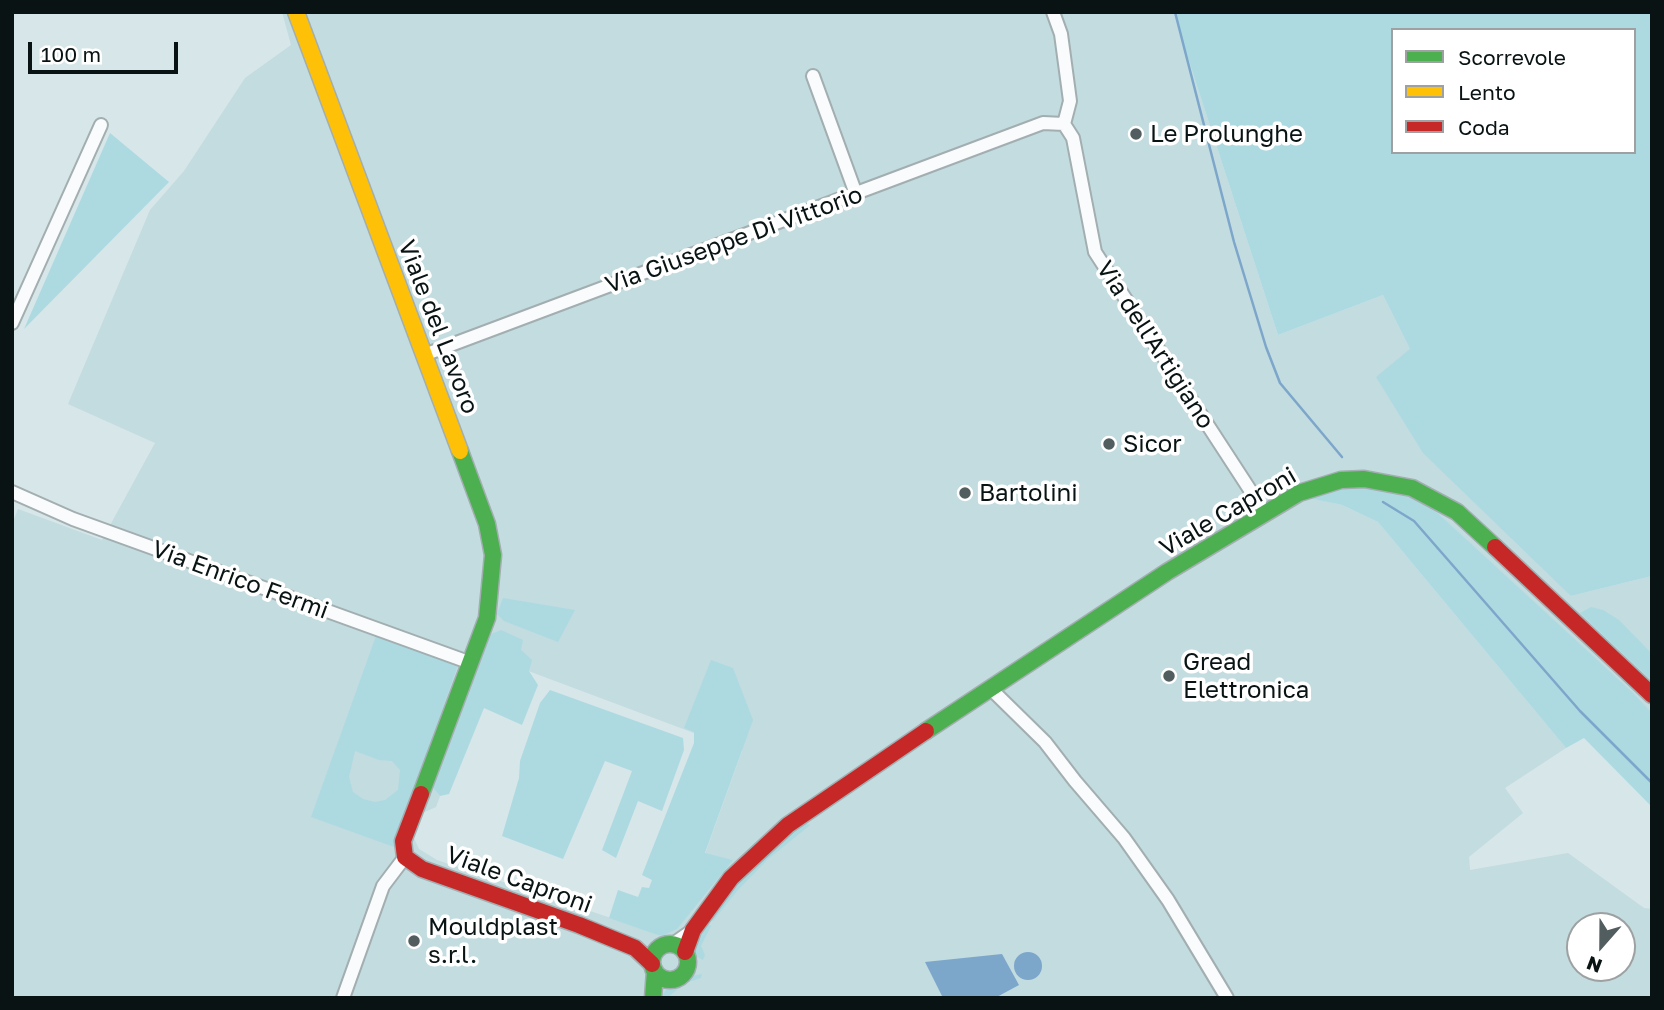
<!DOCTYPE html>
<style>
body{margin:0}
#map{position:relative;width:1664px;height:1010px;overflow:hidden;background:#d7e6e8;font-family:"Golos Text",sans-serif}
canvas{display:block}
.frame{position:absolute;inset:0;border:14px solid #091314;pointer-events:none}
.legend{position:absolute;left:1391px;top:28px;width:245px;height:126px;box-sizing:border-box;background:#fff;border:2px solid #9da1a1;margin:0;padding:9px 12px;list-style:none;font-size:21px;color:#091314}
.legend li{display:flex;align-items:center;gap:14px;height:35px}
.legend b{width:35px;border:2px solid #9da1a1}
.north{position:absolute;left:1566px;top:912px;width:70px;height:70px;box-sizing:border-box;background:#fff;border:2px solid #9da1a1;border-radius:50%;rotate:201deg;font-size:19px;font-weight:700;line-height:28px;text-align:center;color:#091314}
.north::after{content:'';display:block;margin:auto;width:24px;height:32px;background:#515d5e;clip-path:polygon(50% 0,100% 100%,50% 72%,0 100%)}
.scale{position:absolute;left:28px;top:42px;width:150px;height:32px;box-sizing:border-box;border:4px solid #091314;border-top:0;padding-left:9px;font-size:21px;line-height:24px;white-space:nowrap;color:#091314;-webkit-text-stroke:5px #fff;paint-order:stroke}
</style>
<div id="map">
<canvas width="1664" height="1010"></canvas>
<div class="frame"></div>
<ul class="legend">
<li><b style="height:9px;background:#4caf50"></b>Scorrevole</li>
<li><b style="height:9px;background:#ffc107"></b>Lento</li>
<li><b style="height:9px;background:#c62828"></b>Coda</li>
</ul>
<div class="north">N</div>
<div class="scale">100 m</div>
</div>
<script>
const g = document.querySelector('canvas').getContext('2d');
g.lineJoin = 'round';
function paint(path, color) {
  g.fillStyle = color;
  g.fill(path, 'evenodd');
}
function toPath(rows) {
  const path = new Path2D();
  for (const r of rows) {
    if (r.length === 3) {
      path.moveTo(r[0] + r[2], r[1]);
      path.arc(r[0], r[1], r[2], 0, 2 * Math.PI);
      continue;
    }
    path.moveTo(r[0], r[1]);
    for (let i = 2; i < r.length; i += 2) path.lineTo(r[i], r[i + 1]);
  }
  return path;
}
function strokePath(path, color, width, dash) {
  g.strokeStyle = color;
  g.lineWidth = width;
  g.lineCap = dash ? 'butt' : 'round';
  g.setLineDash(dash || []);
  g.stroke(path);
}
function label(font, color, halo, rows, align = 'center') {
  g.font = font + ' "Golos Text",sans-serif';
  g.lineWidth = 7;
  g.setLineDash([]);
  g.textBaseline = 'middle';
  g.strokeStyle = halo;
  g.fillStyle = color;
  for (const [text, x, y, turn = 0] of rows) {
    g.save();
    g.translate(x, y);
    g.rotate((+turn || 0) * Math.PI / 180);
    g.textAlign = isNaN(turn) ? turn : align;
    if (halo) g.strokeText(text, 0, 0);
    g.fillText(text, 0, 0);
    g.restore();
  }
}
const built = toPath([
 [282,12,1173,12,1278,335,1383,295,1410,349,1571,596,1652,576,1652,713,1428,504,1311,498,1342,505,1378,522,1566,748,1505,788,1523,813,1469,857,1470,870,1568,853,1644,908,1652,909,1652,998,12,998,12,524,18,509,102,540,155,443,68,404,150,210,184,171,245,78,291,45],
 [483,654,742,751,705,854,732,860,662,935,437,860,419,849,412,834,420,814,436,807,440,796,431,786],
 [1580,926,1622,926,1622,968,1580,968]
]);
const green = toPath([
 [1173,12,1652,12,1652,576,1571,596,1423,453,1376,377,1410,349,1383,295,1278,335],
 [1393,30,1634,30,1634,152,1393,152],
 [110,133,169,182,24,329],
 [1337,486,1377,486,1428,504,1632,692,1652,713,1652,807,1584,738,1566,748,1378,522,1342,505,1309,498],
 [503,598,575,610,558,642,504,621,497,614],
 [1591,607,1603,610,1619,620,1652,654,1652,681,1580,613],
 [501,630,523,640,521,650,532,660,529,671,538,685,522,725,484,708,449,794,440,796,431,786,491,634],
 [376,636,458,665,394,847,311,817],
 [355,751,379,760,392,761,400,770,398,790,385,800,375,802,363,799,353,792,349,777],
 [711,660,733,668,753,720,705,853,733,860,677,929,662,936,655,934,609,918,618,890,638,897,642,887,649,888,652,880,642,875,694,743,694,732,684,728],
 [550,690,683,738,684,750,662,811,638,801,616,858,602,850,632,771,605,761,563,859,502,836,519,778,520,761,540,703],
 [803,823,810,825,767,860,737,891,713,921,710,918,749,872],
 [706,922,711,926,701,946,705,955,703,960,695,956,691,948],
 [702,974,701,978,685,983,667,998,660,998,668,987,691,976]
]);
const water = toPath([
 [1028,966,14],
 [1002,954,1019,985,995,998,943,998,925,962]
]);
const stream = toPath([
 [1175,12,1234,242,1266,347,1280,383,1342,457],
 [1383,502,1414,521,1580,711,1652,783]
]);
const street = toPath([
 [1053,12,1061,34,1070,101,1064,124],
 [813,76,856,194],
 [12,323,101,125],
 [424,355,1043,123,1064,124,1073,138,1095,252,1265,513],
 [12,492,73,519,471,663],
 [991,689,1045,742,1075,781,1124,838,1168,900,1227,998],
 [673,944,693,930],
 [343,998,383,886,405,857]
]);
const fast = toPath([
 [926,731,1167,572,1299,493,1341,480,1364,479,1412,488,1457,512,1495,547],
 [421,794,487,618,493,555,487,524,460,451],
 [670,962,18],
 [653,998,655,971]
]);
const slow = toPath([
 [296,12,460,451]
]);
const jam = toPath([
 [1495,547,1652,695],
 [421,794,403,841,405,857,422,869,579,925,635,948,652,964],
 [685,952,693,930,731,878,788,825,926,731]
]);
const markers = [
 [1136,134,7,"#515d5e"],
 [1109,444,7,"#515d5e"],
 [965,493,7,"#515d5e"],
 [1169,676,7,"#515d5e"],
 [414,941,7,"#515d5e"]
];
const poiNames = [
 ["Le Prolunghe",1150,134],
 ["Sicor",1123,444],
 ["Bartolini",979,493],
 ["Gread",1183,662],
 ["Elettronica",1183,690],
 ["Mouldplast",428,927],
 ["s.r.l.",428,955]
];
const streetNames = [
 ["Via Giuseppe Di Vittorio",734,240,-20],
 ["Viale del Lavoro",438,327,69],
 ["Via dell'Artigiano",1155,345,57],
 ["Viale Caproni",1228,512,-30],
 ["Via Enrico Fermi",240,580,20],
 ["Viale Caproni",519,880,20]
];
paint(built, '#c2dce0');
paint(green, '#addae1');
paint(water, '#7da6cb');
strokePath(stream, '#7da6cb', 2.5);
strokePath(street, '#a2aeb0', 16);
strokePath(fast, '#a2aeb0', 19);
strokePath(slow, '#a2aeb0', 19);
strokePath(jam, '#a2aeb0', 19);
strokePath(street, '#f9fbfc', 12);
strokePath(fast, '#4caf50', 16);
strokePath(slow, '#ffc107', 16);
strokePath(jam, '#c62828', 16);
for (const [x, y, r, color] of markers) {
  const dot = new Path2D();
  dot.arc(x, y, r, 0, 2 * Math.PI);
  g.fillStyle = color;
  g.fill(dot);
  strokePath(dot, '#fff', 2.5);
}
label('24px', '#091314', '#fff', poiNames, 'left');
label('24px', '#091314', '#fff', streetNames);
</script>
